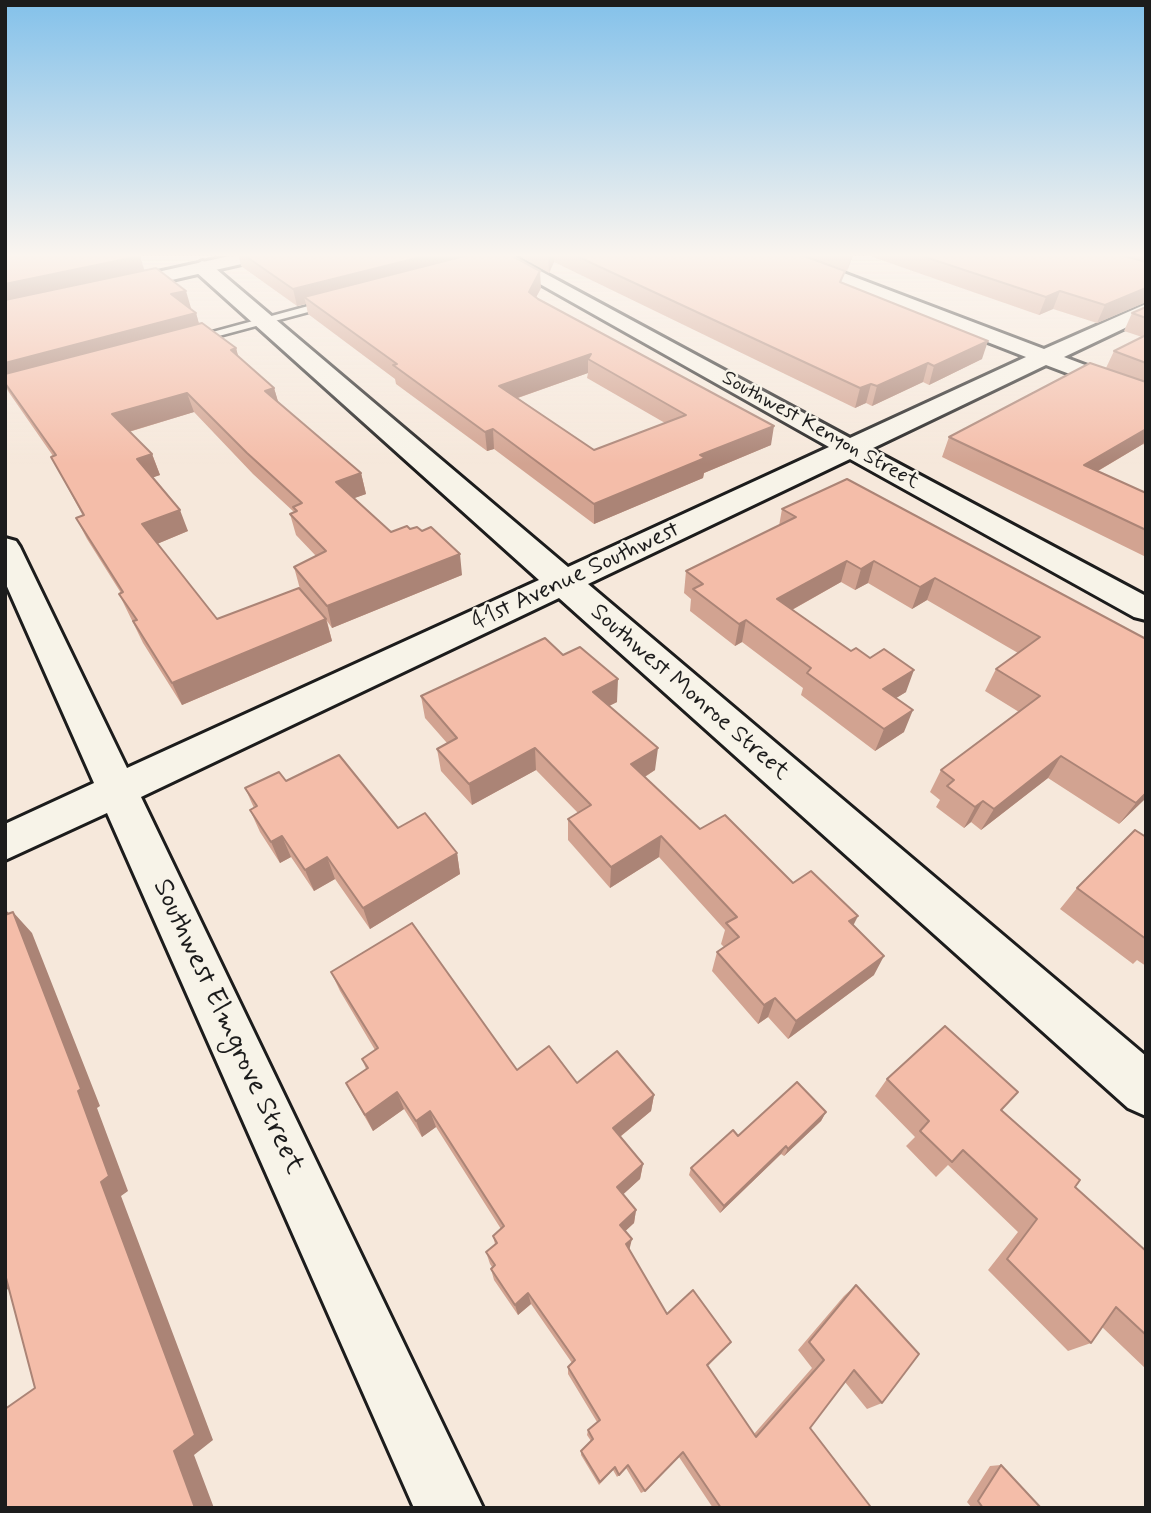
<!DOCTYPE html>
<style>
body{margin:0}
#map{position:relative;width:1151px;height:1513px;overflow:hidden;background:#f6e8db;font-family:Mynerve,sans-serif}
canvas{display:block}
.frame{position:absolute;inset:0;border:7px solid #1c1c1c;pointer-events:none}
</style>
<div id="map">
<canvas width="1151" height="1513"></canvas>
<div class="frame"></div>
</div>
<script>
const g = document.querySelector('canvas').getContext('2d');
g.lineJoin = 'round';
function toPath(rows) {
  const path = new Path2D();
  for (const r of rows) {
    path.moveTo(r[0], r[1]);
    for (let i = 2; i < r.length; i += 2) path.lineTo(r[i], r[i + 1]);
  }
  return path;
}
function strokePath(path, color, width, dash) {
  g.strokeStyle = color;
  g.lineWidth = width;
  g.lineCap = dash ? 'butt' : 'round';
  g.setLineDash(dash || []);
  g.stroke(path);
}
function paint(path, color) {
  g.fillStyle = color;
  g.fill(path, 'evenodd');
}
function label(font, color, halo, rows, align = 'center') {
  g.font = font + ' Mynerve,sans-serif';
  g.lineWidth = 5;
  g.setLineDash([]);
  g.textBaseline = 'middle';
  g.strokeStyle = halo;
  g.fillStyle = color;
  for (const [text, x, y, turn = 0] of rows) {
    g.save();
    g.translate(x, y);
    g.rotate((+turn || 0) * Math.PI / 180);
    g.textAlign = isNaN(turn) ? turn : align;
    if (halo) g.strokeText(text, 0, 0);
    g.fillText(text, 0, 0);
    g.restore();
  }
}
const lane = toPath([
 [512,253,527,253,487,265,482,262,512,253],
 [334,299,339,302,338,304,189,344,183,340,334,299]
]);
const street = toPath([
 [485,253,507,253,850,438,1026,357,769,257,766,253,791,253,1044,349,1146,304,1146,318,1064,357,1146,388,1146,403,1046,365,871,449,1146,596,1146,620,1134,617,850,459,588,584,1146,1056,1146,1116,1128,1108,559,598,141,797,483,1508,414,1508,107,813,5,860,5,824,94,783,5,582,5,538,16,541,20,547,127,768,539,580,195,271,193,267,202,261,209,263,568,567,829,447,485,253]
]);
const secondary = toPath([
 [243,253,275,253,272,257,115,293,105,287,108,283,243,253]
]);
const wall = toPath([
 [238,253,507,253,541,288,536,297,771,445,704,473,703,478,594,524,494,449,487,451,396,384,395,379,308,314,306,304,297,306,241,266],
 [588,373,587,378,665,423,594,450,518,398],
 [521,253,796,253,842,283,982,359,929,385,923,382,872,406,866,403,855,408,554,262,549,273,521,257],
 [798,253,854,253,847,271],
 [861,253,1146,253,1146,302,1097,323,1053,309,1039,315],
 [5,255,145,270,191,308,189,308,196,313,199,324,236,348,238,356,274,388,278,402,361,473,366,494,354,498,391,532,462,575,332,628,327,621,332,641,182,705,143,643,119,594,121,593,87,539,76,518,83,516,62,477,51,457,53,456,10,394,5,386],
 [194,412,253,474,294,512,290,514,296,535,316,556,294,567,300,589,217,619,157,544,188,531,153,477,160,475,152,454,129,432],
 [1146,307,1146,446,1143,444,1098,471,1146,493,1146,557,942,457,949,437,1106,368,1114,351,1142,337,1124,331,1132,313],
 [782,509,1146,639,1146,798,1119,824,1048,778,981,830,971,822,964,828,936,807,940,800,930,792,941,770,1019,712,985,691,996,669,1018,653,927,600,912,609,868,583,855,590,841,582,792,610,906,692,896,698,904,732,875,751,801,695,803,688,742,642,735,646,690,611,691,599,684,593,686,571,779,526],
 [563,655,617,702,609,706,655,770,645,777,700,829,793,883,853,926,874,975,788,1039,768,1017,758,1024,712,971,717,952,724,947,721,944,725,930,659,857,610,888,568,840,568,819,578,813,536,770,472,805,441,771,437,749,447,743,425,718,421,696],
 [245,788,398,828,457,853,460,874,370,929,335,879,314,891,291,857,280,863,260,832,250,810,254,808],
 [1146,837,1146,966,1137,960,1133,964,1060,909,1077,888],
 [331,972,517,1070,577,1083,654,1095,651,1111,620,1137,643,1164,640,1179,623,1194,636,1210,634,1223,625,1231,629,1250,667,1314,731,1342,708,1366,754,1434,812,1368,798,1350,844,1296,856,1285,882,1403,867,1409,845,1382,810,1428,869,1508,713,1508,679,1457,645,1491,641,1493,626,1468,617,1477,613,1470,599,1485,581,1455,581,1451,591,1441,587,1435,588,1430,597,1422,568,1374,568,1367,572,1363,531,1304,518,1315,494,1280,491,1269,492,1267,490,1264,486,1252,495,1244,493,1236,501,1229,436,1127,422,1137,404,1109,373,1131,355,1100,346,1083,366,1069,362,1059,375,1050,340,991],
 [887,1079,1001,1110,1075,1187,1146,1251,1146,1369,1102,1327,1091,1343,1068,1351,988,1270,1018,1232,948,1165,936,1177,906,1146,915,1137,875,1096],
 [826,1112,821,1121,784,1156,781,1154,720,1213,689,1175,691,1168,738,1136],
 [1001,1465,1041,1508,972,1508,967,1502,990,1466]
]);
const shadedWall = toPath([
 [437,253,486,253,304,297,306,304,297,306,293,289],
 [550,253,554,253,554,262,549,273,548,256],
 [852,253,854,253,847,271],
 [140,256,145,272,5,303,5,284],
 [540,271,541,288,530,309,529,292],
 [1146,288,1146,302,1097,323,1105,305],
 [186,291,191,308,177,312,171,294],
 [1060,291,1053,309,1039,315,1046,297],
 [196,313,201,331,5,383,5,363],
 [988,341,982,359,929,385,934,366],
 [236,348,241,367,231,350],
 [591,354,588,359,588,373,500,404,499,386],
 [928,363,923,382,872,406,877,386],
 [871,384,866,403,855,408,860,388],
 [274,388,280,408,265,391],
 [187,393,194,412,121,434,112,414],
 [774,426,771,445,704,473,703,478,594,524,594,504,700,455],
 [493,429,494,449,487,451,485,432],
 [1146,429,1146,438,1143,444,1074,485,1084,465],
 [152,454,160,475,146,480,137,459],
 [361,473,366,494,341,503,336,482],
 [180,510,188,531,152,546,142,524],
 [460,554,462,575,332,628,327,606],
 [847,561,841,582,772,621,777,599],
 [874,561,868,583,855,590,861,569],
 [935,578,927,600,912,609,920,587],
 [326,619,332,641,182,705,172,683],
 [746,620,742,642,735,646,739,624],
 [914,670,906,692,875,711,883,689],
 [618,679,617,702,593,714,593,692],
 [913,710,904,732,875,751,884,729],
 [535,748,536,770,472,805,469,784],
 [658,748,655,770,630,786,631,764],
 [1061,756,1048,778,981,830,994,809],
 [1146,793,1146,798,1119,824,1136,803],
 [983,801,971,822,964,828,975,807],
 [282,836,291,857,280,863,271,842],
 [661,836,659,857,610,888,611,867],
 [457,853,460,874,370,929,363,908],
 [327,857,335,879,314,891,305,870],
 [5,909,17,922,13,912,32,933,100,1106,97,1108,128,1191,121,1196,213,1440,194,1455,214,1508,195,1508,174,1451,101,1182,5,916],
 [858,916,848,936,849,921],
 [884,956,874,975,788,1039,796,1021],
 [775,998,768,1017,758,1024,764,1005],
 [397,1092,404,1109,373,1131,365,1115],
 [654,1095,651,1111,611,1144,613,1128],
 [430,1111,436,1127,422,1137,416,1121],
 [826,1112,821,1121,784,1156,788,1149],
 [786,1146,781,1154,720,1213,724,1206],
 [643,1164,640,1179,616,1201,617,1187],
 [636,1210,634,1223,618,1238,620,1225],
 [632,1239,629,1251,626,1244],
 [5,1265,28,1276,5,1291],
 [528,1293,531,1304,518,1315,515,1305]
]);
const building = toPath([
 [20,253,136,253,140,256,5,284,5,255,20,253],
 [241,253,437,253,293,289,241,253],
 [476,253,507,253,540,271,529,292,538,299,774,426,700,455,705,458,594,504,493,429,485,432,393,365,397,364,304,297,476,253],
 [591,354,588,359,686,415,594,450,499,386,591,354],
 [570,253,796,253,845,271,840,282,988,341,934,366,928,363,877,386,871,384,860,388,570,253],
 [913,253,1114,253,1146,262,1146,288,1105,305,1060,291,1046,297,913,253],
 [156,268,186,291,171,294,196,313,5,363,5,300,156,268],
 [1146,307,1146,318,1132,313,1146,307],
 [202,323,236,348,231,350,274,388,265,391,361,473,336,482,391,532,407,526,410,529,417,527,422,531,431,527,460,554,327,606,294,567,326,551,290,514,297,511,293,507,302,503,247,453,187,393,112,414,152,454,137,459,180,510,142,524,217,619,299,588,326,619,172,683,133,621,137,620,119,594,123,592,76,518,84,515,51,457,56,455,5,383,5,374,202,323],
 [1146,335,1146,363,1114,351,1146,335],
 [1090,363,1146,382,1146,429,1084,465,1146,493,1146,530,949,437,1090,363],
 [847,479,1146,639,1146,793,1136,803,1061,756,994,809,983,801,975,807,947,786,954,780,941,770,1040,696,996,669,1040,637,935,578,920,587,874,561,861,569,847,561,777,599,851,651,856,648,870,658,884,649,914,670,883,689,913,710,884,729,807,673,811,668,746,620,739,624,693,589,703,584,686,571,796,517,782,509,847,479],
 [545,638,563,655,580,647,618,679,593,692,658,748,631,764,700,829,725,815,793,883,811,871,858,916,849,921,884,956,796,1021,775,998,764,1005,717,952,739,937,726,923,737,917,661,836,611,867,568,819,591,805,535,748,469,784,437,749,457,738,421,696,545,638],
 [339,755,398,828,425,813,457,853,363,908,327,857,305,870,282,836,271,842,250,810,257,806,245,788,279,772,286,781,339,755],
 [1135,830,1146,837,1146,939,1077,888,1135,830],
 [13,912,81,1089,78,1091,109,1176,101,1182,195,1435,174,1451,195,1508,5,1508,5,1449,6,1448,5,1443,5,1409,35,1388,5,1274,5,915,13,912],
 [412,923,517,1070,549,1046,577,1083,617,1051,654,1095,613,1128,643,1164,617,1187,636,1210,620,1225,632,1239,626,1244,667,1314,693,1290,731,1342,707,1365,756,1437,824,1360,809,1342,856,1285,919,1354,882,1403,854,1370,810,1428,870,1506,869,1508,721,1508,683,1452,645,1491,628,1465,619,1475,615,1467,600,1482,581,1451,593,1439,588,1430,600,1420,568,1367,575,1360,528,1293,515,1305,491,1269,495,1265,486,1252,497,1243,493,1236,504,1226,430,1111,416,1121,397,1092,365,1115,346,1083,368,1068,362,1059,378,1048,331,972,412,923],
 [945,1026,1018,1092,1001,1110,1080,1180,1075,1187,1146,1251,1146,1335,1116,1307,1091,1343,1007,1259,1037,1219,963,1150,952,1162,920,1131,929,1121,887,1079,945,1026],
 [797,1082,826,1112,788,1149,786,1146,724,1206,691,1168,733,1130,738,1136,797,1082],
 [1001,1465,1041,1508,983,1508,978,1501,1001,1465]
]);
const farStreetnames = [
 ["Southwest Kenyon Street",820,431,29]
];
const streetNames = [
 ["41st Avenue Southwest",576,577,-25],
 ["Southwest Monroe Street",689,693,41]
];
const nearStreetnames = [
 ["Southwest Elmgrove Street",227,1027,65]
];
strokePath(lane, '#1c1c1c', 5);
strokePath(street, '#1c1c1c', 6);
strokePath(secondary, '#1c1c1c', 6);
paint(lane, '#f7f3e8');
paint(street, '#f7f3e8');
paint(secondary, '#f7f3e8');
paint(wall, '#d2a391');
paint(shadedWall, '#ab8476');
paint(building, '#f4bda9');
strokePath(building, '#ab8476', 2);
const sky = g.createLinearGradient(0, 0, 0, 464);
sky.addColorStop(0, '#83c1ea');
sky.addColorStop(0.55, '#fbf5ef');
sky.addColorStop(1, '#fbf5ef00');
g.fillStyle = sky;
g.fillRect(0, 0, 1151, 464);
label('21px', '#1c1c1c', '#f7f3e8', farStreetnames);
label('24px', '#1c1c1c', '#f7f3e8', streetNames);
label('28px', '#1c1c1c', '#f7f3e8', nearStreetnames);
</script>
